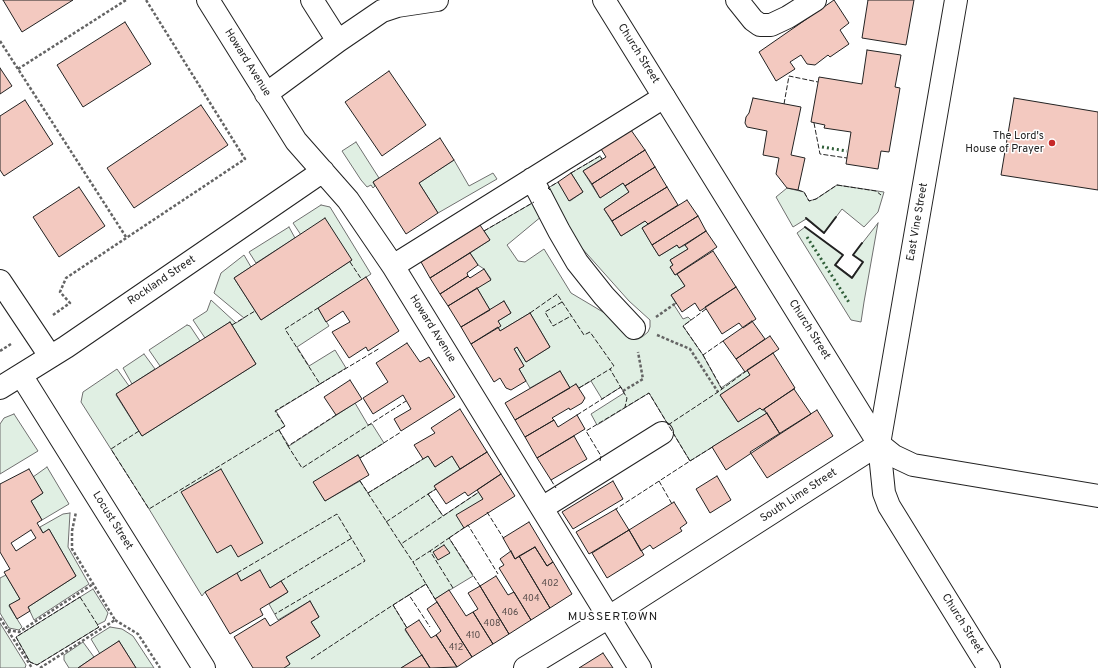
<!DOCTYPE html>
<style>
body{margin:0}
canvas{display:block;background:#fff}
</style>
<canvas width="1098" height="668"></canvas>
<script>
const g = document.querySelector('canvas').getContext('2d');
g.lineJoin = 'round';
function paint(path, color) {
  g.fillStyle = color;
  g.fill(path, 'evenodd');
}
function toPath(rows) {
  const path = new Path2D();
  for (const r of rows) {
    path.moveTo(r[0], r[1]);
    for (let i = 2; i < r.length; i += 2) path.lineTo(r[i], r[i + 1]);
  }
  return path;
}
function strokePath(path, color, width, dash) {
  g.strokeStyle = color;
  g.lineWidth = width;
  g.lineCap = dash ? 'butt' : 'round';
  g.setLineDash(dash || []);
  g.stroke(path);
}
function label(font, color, halo, rows, align = 'center') {
  g.font = font + ' Overpass,sans-serif';
  g.lineWidth = 3;
  g.setLineDash([]);
  g.textBaseline = 'middle';
  g.strokeStyle = halo;
  g.fillStyle = color;
  for (const [text, x, y, turn = 0] of rows) {
    g.save();
    g.translate(x, y);
    g.rotate((+turn || 0) * Math.PI / 180);
    g.textAlign = isNaN(turn) ? turn : align;
    if (halo) g.strokeText(text, 0, 0);
    g.fillText(text, 0, 0);
    g.restore();
  }
}
const green = toPath([
 [356,142,379,178,373,182,375,186,373,188,371,185,367,187,361,180,342,151,356,142],
 [600,156,602,159,583,171,600,198,623,183,629,192,604,209,621,236,645,221,648,224,642,228,659,256,677,245,679,248,685,245,688,249,670,260,673,265,670,267,675,275,677,274,685,286,671,295,676,303,674,305,683,319,688,317,691,320,683,326,703,355,721,388,747,370,750,375,720,395,738,422,760,408,767,413,690,461,649,393,597,425,591,414,624,393,621,387,602,399,591,381,579,388,576,384,570,388,560,371,530,388,519,369,524,366,514,349,517,347,526,362,550,347,530,313,500,331,498,327,498,321,511,313,504,301,490,310,477,288,491,279,484,269,478,265,470,253,490,240,484,231,534,202,542,216,507,245,518,261,525,262,544,249,571,293,608,315,628,338,642,337,648,332,650,327,650,320,629,301,571,236,558,206,548,188,558,182,570,201,583,192,571,173,600,156],
 [454,160,469,186,493,173,497,179,438,213,419,183,454,160],
 [837,185,884,192,878,212,864,227,842,209,824,233,806,219,793,227,776,197,787,188,804,192,809,201,816,199,837,185],
 [321,205,330,207,371,274,318,308,329,326,297,347,309,366,335,350,346,368,276,411,285,426,279,430,289,446,355,403,368,425,372,424,384,443,360,458,358,455,314,482,325,501,360,481,368,493,428,456,435,467,452,456,460,469,435,485,436,489,428,494,443,516,479,492,483,499,464,528,449,538,473,576,435,599,426,584,393,605,407,628,405,630,422,655,401,668,284,668,290,664,286,657,320,636,311,622,319,617,310,601,278,620,269,604,288,592,281,581,270,588,259,571,241,581,236,574,205,592,202,596,149,509,81,402,83,392,117,369,129,386,116,395,142,436,256,364,230,322,205,338,193,320,207,311,211,300,236,323,244,318,214,293,221,273,244,255,251,267,234,278,261,320,352,260,301,235,293,223,321,205],
 [878,223,864,302,861,322,851,320,797,233,805,227,843,255,836,265,852,277,863,262,853,255,878,223],
 [289,227,295,238,256,263,249,252,289,227],
 [187,325,190,326,200,341,160,366,149,350,187,325],
 [144,354,155,369,132,384,123,368,144,354],
 [14,414,38,451,0,474,0,424,4,418,14,414],
 [47,467,69,504,42,520,31,501,43,493,33,477,47,467],
 [70,513,68,547,89,584,34,620,28,607,76,576,49,529,43,533,40,527,63,514,70,513],
 [6,575,20,599,9,606,22,627,19,630,9,628,0,613,0,578,6,575],
 [93,589,108,613,105,621,97,625,99,627,37,665,30,662,16,637,93,589],
 [0,623,26,665,25,668,0,668,0,623],
 [110,627,122,629,133,636,154,668,136,668,119,641,100,654,91,639,110,627],
 [83,642,94,657,78,668,69,668,64,660,64,655,83,642]
]);
const building = toPath([
 [3,0,73,0,22,32,3,0],
 [834,0,849,23,840,30,849,44,830,57,828,55,815,65,807,64,801,55,790,62,795,69,776,81,759,52,834,0],
 [868,0,914,0,906,45,862,38,868,0],
 [125,22,151,64,83,107,57,65,125,22],
 [867,50,901,55,895,87,900,88,889,152,881,151,878,169,846,164,851,132,824,128,825,125,811,122,819,77,862,84,867,50],
 [0,68,12,86,0,94,0,68],
 [389,71,426,125,382,156,345,102,389,71],
 [753,98,801,107,791,155,805,158,798,190,787,188,776,174,779,158,763,155,767,131,747,127,745,123,746,117,749,113,753,98],
 [1014,98,1098,112,1098,190,1001,175,1014,98],
 [25,100,53,144,4,176,0,170,0,116,25,100],
 [201,105,228,145,134,208,107,168,201,105],
 [631,130,645,150,592,184,583,171,606,157,601,149,631,130],
 [440,138,454,160,419,183,438,213,406,234,373,182,440,138],
 [645,150,655,167,625,186,623,183,600,198,592,184,645,150],
 [655,167,667,187,612,221,604,209,629,192,625,186,655,167],
 [571,173,583,192,569,201,558,182,571,173],
 [79,187,105,226,59,257,33,217,79,187],
 [667,187,678,205,648,224,645,221,621,236,612,221,667,187],
 [687,200,698,216,652,245,642,228,687,200],
 [698,216,706,231,679,248,677,245,659,256,652,245,698,216],
 [325,218,352,260,261,320,234,278,325,218],
 [480,225,490,240,430,278,421,262,480,225],
 [706,231,717,247,675,275,670,267,673,265,670,260,688,249,685,245,706,231],
 [713,251,736,287,700,311,695,303,682,312,671,295,685,286,677,274,713,251],
 [470,253,478,265,467,273,468,276,440,294,430,278,470,253],
 [484,269,491,280,448,306,440,294,468,276,470,278,484,269],
 [366,277,399,331,368,351,366,347,349,358,332,332,350,322,343,311,326,322,318,308,366,277],
 [736,287,756,319,743,328,739,323,722,334,705,307,736,287],
 [477,288,490,310,461,327,448,306,477,288],
 [504,301,511,313,498,321,501,326,471,344,461,327,504,301],
 [530,313,550,347,526,362,517,347,514,349,524,366,519,369,526,381,511,390,506,388,500,378,494,382,471,344,498,327,500,331,530,313],
 [752,321,765,339,736,359,723,341,752,321],
 [230,322,256,364,142,436,116,394,230,322],
 [770,336,779,349,745,372,736,359,770,336],
 [407,343,420,362,429,357,455,397,401,431,394,419,411,409,403,395,373,414,363,398,388,382,376,363,407,343],
 [773,353,795,388,764,409,762,410,760,408,738,422,720,395,750,375,747,370,773,353],
 [560,371,570,388,515,420,505,403,560,371],
 [350,380,362,399,336,415,324,397,350,380],
 [576,384,585,398,582,403,570,410,569,408,552,418,554,420,525,437,515,420,576,384],
 [794,389,811,414,780,434,764,409,794,389],
 [460,409,487,452,460,469,452,456,435,467,428,456,423,459,414,445,435,433,431,428,460,409],
 [817,410,833,436,767,478,750,452,817,410],
 [767,413,780,434,726,470,712,447,767,413],
 [577,415,585,429,537,458,525,437,554,420,558,427,577,415],
 [574,436,587,459,551,480,537,458,574,436],
 [487,452,501,474,468,496,465,492,446,504,434,486,487,452],
 [358,455,369,475,325,501,313,482,358,455],
 [29,469,43,493,31,501,42,520,37,523,43,533,49,529,76,576,28,607,30,611,17,619,9,605,20,599,4,572,10,569,0,552,0,484,29,469],
 [31,530,36,538,16,551,11,543,31,530],
 [221,469,263,543,238,557,231,545,217,553,181,492,221,469],
 [501,474,515,496,464,528,456,515,483,499,477,490,501,474],
 [717,476,731,500,710,513,696,489,717,476],
 [613,481,623,499,573,529,562,512,613,481],
 [674,502,687,523,680,528,682,531,653,549,650,545,641,551,629,530,674,502],
 [616,509,629,530,589,554,576,532,616,509],
 [529,522,553,562,547,566,535,547,515,559,503,538,529,522],
 [629,530,644,555,607,578,592,553,629,530],
 [444,545,450,553,438,560,433,552,444,545],
 [535,547,547,566,553,562,572,594,550,608,519,556,535,547],
 [511,551,515,559,519,556,550,608,531,620,499,568,504,565,500,559,511,551],
 [260,570,270,588,281,581,288,592,260,609,263,615,230,634,205,592,237,573,241,581,260,570],
 [496,576,508,595,514,592,531,620,509,634,480,586,496,576],
 [480,586,509,634,493,644,473,612,478,609,468,593,480,586],
 [449,590,466,616,473,612,493,644,472,657,435,599,449,590],
 [310,601,319,617,311,622,320,636,286,657,290,664,284,668,253,668,234,637,265,618,270,626,310,601],
 [437,602,472,657,457,667,436,635,441,631,427,609,437,602],
 [419,620,431,638,436,635,457,667,430,668,405,629,419,620],
 [119,641,136,668,78,668,94,657,119,641],
 [603,653,613,668,579,668,603,653],
 [422,655,430,668,401,668,422,655]
]);
const path = toPath([
 [0,41,126,237],
 [18,69,126,0],
 [53,315,70,303,60,292,66,278,245,159,146,0],
 [656,317,676,303],
 [657,335,690,349,718,392],
 [0,351,11,344],
 [623,391,643,379,638,352],
 [0,618,32,668],
 [115,620,138,634,160,668],
 [8,630,19,632,93,584],
 [40,668,115,620,72,549,72,531,76,512]
]);
const minor = toPath([
 [208,0,296,141,348,200,393,266,640,668],
 [737,0,753,20,760,25,771,25,788,17,815,0],
 [338,41,382,11,397,6,437,0],
 [266,94,338,41,312,0],
 [532,179,559,231,577,262,604,296,634,328],
 [393,266,664,97],
 [0,281,50,356],
 [21,375,204,668],
 [0,388,66,347,323,171],
 [542,508,662,433],
 [525,668,609,617,879,444,956,0]
]);
const major = toPath([
 [879,444,884,493,889,506,989,668]
]);
const highway = toPath([
 [604,0,879,444,894,456,913,465,1098,496]
]);
const hedge = toPath([
 [822,147,847,151],
 [807,237,850,304]
]);
const fence = toPath([
 [784,104,789,76,818,82],
 [814,123,820,154,847,158],
 [571,173,600,156,602,159],
 [550,190,548,188,558,182],
 [798,190,804,192,809,201,816,199,837,185,876,191,881,195],
 [484,231,534,202],
 [350,262,362,280],
 [562,302,545,312,553,326,571,316],
 [706,309,683,326,703,355,723,341],
 [530,313,557,294,584,335,590,332,614,366,610,369,627,398,625,407],
 [232,325,255,311],
 [703,355,722,389],
 [320,384,380,348],
 [579,388,610,369],
 [336,415,288,446,302,468,406,401],
 [577,415,621,387],
 [668,425,718,392,745,372],
 [279,430,288,446],
 [139,431,111,449,149,509,285,426,275,411,320,384,285,329,318,308],
 [360,458,401,432],
 [600,461,601,456,586,431,649,393,690,461,616,509],
 [690,461,714,446],
 [551,480,556,488],
 [360,481,401,544,479,492],
 [659,481,672,504],
 [368,493,423,459],
 [428,494,436,489],
 [487,512,504,539],
 [386,522,428,494,443,516],
 [449,538,468,525,498,574],
 [401,544,413,562],
 [237,573,337,514,365,561,275,614],
 [281,581,352,538],
 [426,584,435,599],
 [453,588,430,551,449,538,480,586],
 [409,595,426,584,413,562,430,551],
 [80,597,99,627,37,665,30,662,16,637,80,597],
 [393,605,409,595,430,627],
 [311,659,393,605,407,628]
]);
const wall = toPath([
 [806,218,824,233,836,217],
 [805,227,843,255,835,265,852,278,863,262,853,255,862,243]
]);
const markers = [
 [1052,143,4,"#c62828"]
];
const numberNames = [
 ["402",550,584],
 ["404",531,599],
 ["406",510,613],
 ["408",492,624],
 ["410",473,636],
 ["412",456,648]
];
const streetNames = [
 ["Church Street",638,54,58],
 ["Howard Avenue",247,63,58],
 ["East Vine Street",918,222,-80],
 ["Rockland Street",162,281,-34],
 ["Howard Avenue",432,329,58],
 ["Church Street",809,330,58],
 ["South Lime Street",799,496,-33],
 ["Locust Street",112,521,58],
 ["Church Street",962,624,58]
];
const poiNames = [
 ["The Lord's",1044,137],
 ["House of Prayer",1044,150]
];
const neighbourhoodNames = [
 ["MUSSERTOWN",613,618]
];
paint(green, '#e0efe3');
strokePath(green, '#6f6f6f', 1);
paint(building, '#f3c9c0');
strokePath(building, '#222', 1);
strokePath(minor, '#222', 24);
strokePath(major, '#222', 24);
strokePath(highway, '#222', 24);
strokePath(path, '#646464', 2.5, [3, 2]);
strokePath(minor, '#fff', 22);
strokePath(major, '#fff', 22);
strokePath(highway, '#fff', 22);
strokePath(hedge, '#2f5e38', 3, [2, 3]);
strokePath(fence, '#222', 1, [5, 2]);
strokePath(wall, '#222', 2);
for (const [x, y, r, color] of markers) {
  const dot = new Path2D();
  dot.arc(x, y, r, 0, 2 * Math.PI);
  g.fillStyle = color;
  g.fill(dot);
  strokePath(dot, '#fff', 1.5);
}
label('9px', '#564c4a', null, numberNames);
label('11px', '#222', '#fff', streetNames);
label('11px', '#222', '#fff', poiNames, 'right');
g.letterSpacing = '1px';
label('12px', '#222', '#fff', neighbourhoodNames);
g.letterSpacing = '0px';
</script>
